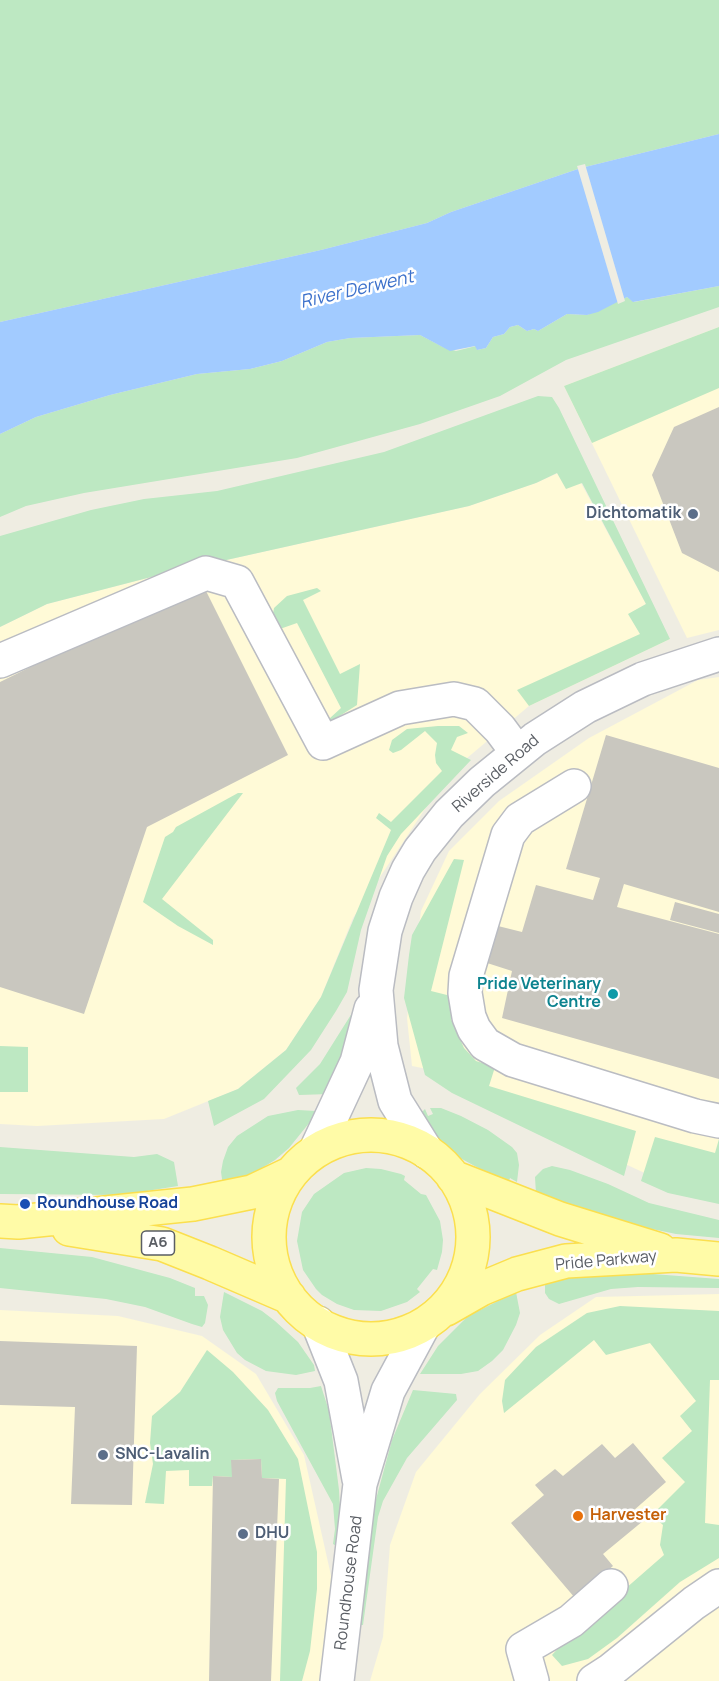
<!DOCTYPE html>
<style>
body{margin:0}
canvas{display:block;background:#efede2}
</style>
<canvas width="719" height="1681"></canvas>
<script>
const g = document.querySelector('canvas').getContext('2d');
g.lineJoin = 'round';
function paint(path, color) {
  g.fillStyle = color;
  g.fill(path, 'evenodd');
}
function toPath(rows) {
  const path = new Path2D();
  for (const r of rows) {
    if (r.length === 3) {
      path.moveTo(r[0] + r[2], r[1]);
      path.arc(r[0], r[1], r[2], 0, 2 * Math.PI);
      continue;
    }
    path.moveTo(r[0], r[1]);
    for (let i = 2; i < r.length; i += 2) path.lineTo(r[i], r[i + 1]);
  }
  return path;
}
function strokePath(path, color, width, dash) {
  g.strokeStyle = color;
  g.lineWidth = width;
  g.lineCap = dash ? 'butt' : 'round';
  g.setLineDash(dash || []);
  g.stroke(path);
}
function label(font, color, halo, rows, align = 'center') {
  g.font = font + ' Manrope,sans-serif';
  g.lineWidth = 5;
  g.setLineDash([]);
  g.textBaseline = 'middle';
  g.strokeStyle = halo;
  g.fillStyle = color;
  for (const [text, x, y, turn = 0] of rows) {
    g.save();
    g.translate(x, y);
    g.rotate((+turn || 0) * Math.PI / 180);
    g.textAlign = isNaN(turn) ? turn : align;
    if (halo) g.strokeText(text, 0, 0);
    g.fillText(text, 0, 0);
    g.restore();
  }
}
const commercial = toPath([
 [719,327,719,630,687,638,564,386],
 [558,473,581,483,646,604,629,614,640,634,670,639,529,706,448,774,353,918,321,997,286,1050,238,1089,164,1119,37,1126,0,1124,0,627,47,604,159,575,469,506,536,483],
 [719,677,719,1195,677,1188,528,1119,447,1073,412,1066,407,1018,421,911,449,851,499,801,589,738,698,680],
 [719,1294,719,1681,370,1681,383,1637,390,1545,416,1472,480,1394,540,1335,596,1297],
 [0,1310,118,1316,202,1336,256,1374,304,1455,332,1580,320,1681,0,1681]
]);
const green = toPath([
 [0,0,719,0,719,134,581,168,451,212,427,223,321,250,0,322],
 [719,286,719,307,566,360,500,396,420,424,297,458,84,493,26,506,0,517,0,434,36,417,110,395,197,374,250,369,282,361,327,342,350,338,420,335,443,347,456,351,476,346,477,350,486,348,493,337,504,334,510,327,518,325,527,331,534,329,538,331,567,314,587,315,627,297,634,302],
 [719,327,719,388,592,443,564,386],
 [538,396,552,397,559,408,670,639,529,706,517,690,640,634,628,614,646,604,582,483,566,489,557,473,536,483,469,506,159,575,47,604,0,627,0,536,91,510,144,499,217,491,384,452],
 [317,588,321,591,303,600,340,674,360,664,357,705,330,722,329,719,341,708,297,623,277,630,272,619,274,608,287,596],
 [438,726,459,726,468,733,457,737,451,750,471,760,401,834,387,856,361,930,347,992,336,1011,311,1050,264,1099,214,1126,208,1101,238,1089,286,1050,321,997,391,830,376,818,379,813,391,822,442,771,436,763,435,755,437,743,425,731,401,750,393,753,389,750,392,740,407,729],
 [238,793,243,793,162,899,213,940,213,945,178,926,143,902,165,837,173,832,176,827],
 [454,859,464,860,431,991,451,996,451,1019,464,1048,476,1061,495,1067,489,1086,636,1131,624,1176,452,1093,425,1075,404,998,409,955,412,935],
 [364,994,330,1094,299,1095,296,1088,320,1064],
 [0,1046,28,1047,28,1092,0,1092],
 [430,1108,441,1108,461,1116,488,1130,512,1147,517,1153,519,1165,517,1182,510,1178,508,1184,460,1158,445,1147,421,1113,425,1109,428,1116,433,1114],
 [298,1110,316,1111,314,1117,289,1148,275,1160,257,1171,223,1186,221,1172,223,1161,228,1147,237,1136,268,1116],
 [655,1137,715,1153,719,1139,719,1204,668,1193,641,1181],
 [0,1147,134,1157,157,1154,174,1162,178,1186,121,1195,0,1194],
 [552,1166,570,1170,608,1184,649,1203,719,1220,719,1238,676,1234,609,1220,536,1194,535,1177,543,1169],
 [366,1168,381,1169,401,1174,405,1176,404,1180,421,1194,426,1195,440,1221,443,1240,442,1252,437,1270,433,1269,417,1289,420,1292,407,1302,381,1311,354,1310,337,1304,322,1295,316,1289,303,1270,297,1241,302,1212,314,1194,344,1173],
 [0,1248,92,1257,170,1278,195,1288,195,1296,204,1296,208,1305,205,1323,202,1327,192,1324,145,1307,106,1299,0,1288],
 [613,1271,719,1279,719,1288,638,1287,611,1289,559,1304,549,1299,545,1293,545,1282,561,1277],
 [224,1292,262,1311,275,1321,298,1342,314,1365,315,1371,296,1375,266,1371,245,1360,237,1353,223,1330,220,1317],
 [516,1292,520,1313,516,1325,503,1350,492,1361,478,1371,461,1374,420,1374,438,1346,468,1316],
 [620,1306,719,1311,719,1380,710,1380,705,1523,719,1525,719,1558,680,1582,617,1638,588,1659,562,1666,552,1655,562,1644,664,1555,660,1545,663,1525,652,1515,685,1482,662,1458,692,1431,680,1416,696,1401,650,1343,606,1355,594,1340,504,1413,502,1401,505,1380,536,1347,587,1313],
 [207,1350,233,1372,268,1410,298,1459,317,1552,317,1589,310,1651,302,1681,280,1681,286,1479,262,1478,261,1459,232,1460,232,1477,213,1476,212,1486,189,1486,189,1470,166,1471,164,1504,145,1503,153,1464,150,1443,152,1416,180,1392],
 [321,1386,329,1411,339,1490,341,1526,338,1547,333,1544,335,1529,333,1504,277,1401,275,1393,278,1388,310,1388],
 [413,1390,456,1394,457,1400,407,1458,383,1501,378,1517,363,1625,360,1625,375,1503,392,1440]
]);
const water = toPath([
 [719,134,719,286,633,302,627,297,598,312,587,315,567,314,538,331,534,329,527,331,518,325,510,327,504,334,493,337,486,348,477,350,475,346,450,351,420,335,350,338,327,342,282,361,250,369,197,374,110,395,36,417,0,434,0,322,321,250,427,223,451,212,581,168]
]);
const pier = toPath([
 [585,164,625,301,618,304,577,166]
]);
const building = toPath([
 [719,407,719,572,682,553,652,475,674,427],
 [202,583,288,755,147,827,84,1014,0,987,0,682],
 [606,735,719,768,719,912,624,884,617,907,719,934,719,1079,502,1018,512,971,484,962,494,925,522,932,536,885,593,900,600,878,566,869],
 [675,902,719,914,719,933,670,920],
 [0,1341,137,1346,132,1505,71,1504,75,1407,0,1405],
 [633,1443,666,1482,633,1511,643,1521,603,1554,613,1566,575,1598,511,1523,544,1495,535,1485,555,1469,563,1476,602,1444,615,1458],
 [261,1459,262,1478,279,1479,271,1681,209,1681,213,1476,232,1477,231,1460]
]);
const minor = toPath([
 [0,661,206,573,237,582,323,743,400,708,454,699,475,704,500,729,517,752],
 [574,786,520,819,508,835,466,976,465,993,469,1017,474,1029,485,1044,513,1060,695,1116,719,1121],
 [316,1150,357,1062,371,1009],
 [427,1152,395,1101,381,1046,376,990,385,931,396,897,408,870,420,850,449,814,482,782,535,739,585,707,643,679,719,654],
 [318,1323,341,1381,359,1479],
 [337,1681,360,1484,388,1391,423,1326],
 [532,1681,523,1649,571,1621,611,1586],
 [594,1681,611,1670,694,1603,719,1586]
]);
const major = toPath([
 [371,1237,102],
 [453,1177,560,1219,660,1250],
 [0,1221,18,1222,193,1204,252,1192,290,1174],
 [69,1229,162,1244,210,1263,289,1297],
 [446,1309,481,1289,517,1274,566,1261,676,1255,719,1259]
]);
const markers = [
 [693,514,6,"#5c6f8a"],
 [613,994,6,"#0f9aa8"],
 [25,1204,6,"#1a4fb4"],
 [103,1455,6,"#5c6f8a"],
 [578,1516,6,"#e8710a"],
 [243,1534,6,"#5c6f8a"]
];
const shields = [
 [158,1243,33]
];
const shieldNames = [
 ["A6",158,1243]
];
const serviceNames = [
 ["Dichtomatik",681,514,"right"],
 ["SNC-Lavalin",115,1455],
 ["DHU",255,1534]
];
const streetNames = [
 ["Riverside Road",496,774,-41],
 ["Pride Parkway",606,1261,-5],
 ["Roundhouse Road",349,1583,-83]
];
const cultureNames = [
 ["Pride Veterinary",601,985],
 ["Centre",601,1003]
];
const transitNames = [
 ["Roundhouse Road",37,1204]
];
const foodNames = [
 ["Harvester",590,1516]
];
const waterNames = [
 ["River Derwent",357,290,-13]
];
paint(commercial, '#fffad7');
paint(green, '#bde8c2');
paint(water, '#a2cbff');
paint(pier, '#efede2');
paint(building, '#c9c7bf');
strokePath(minor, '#babcc2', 36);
strokePath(major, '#fbdf4e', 36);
strokePath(minor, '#fff', 33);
strokePath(major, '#fffba7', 33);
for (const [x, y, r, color] of markers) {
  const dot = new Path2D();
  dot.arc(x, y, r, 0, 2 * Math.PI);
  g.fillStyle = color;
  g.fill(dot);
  strokePath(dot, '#fff', 2);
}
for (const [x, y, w] of shields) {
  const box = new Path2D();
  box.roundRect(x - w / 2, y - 12, w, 24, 4.5);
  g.fillStyle = '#fff';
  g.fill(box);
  strokePath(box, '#5a5e64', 1.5);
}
label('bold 15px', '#5a5e64', null, shieldNames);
label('bold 16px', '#4e5e75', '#fff', serviceNames, 'left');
label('16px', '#5a5e64', '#fff', streetNames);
label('bold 16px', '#0d838f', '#fff', cultureNames, 'right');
label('bold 16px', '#164399', '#fff', transitNames, 'left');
label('bold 16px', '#c56008', '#fff', foodNames, 'left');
label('italic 18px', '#3c71cb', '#fff', waterNames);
</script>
